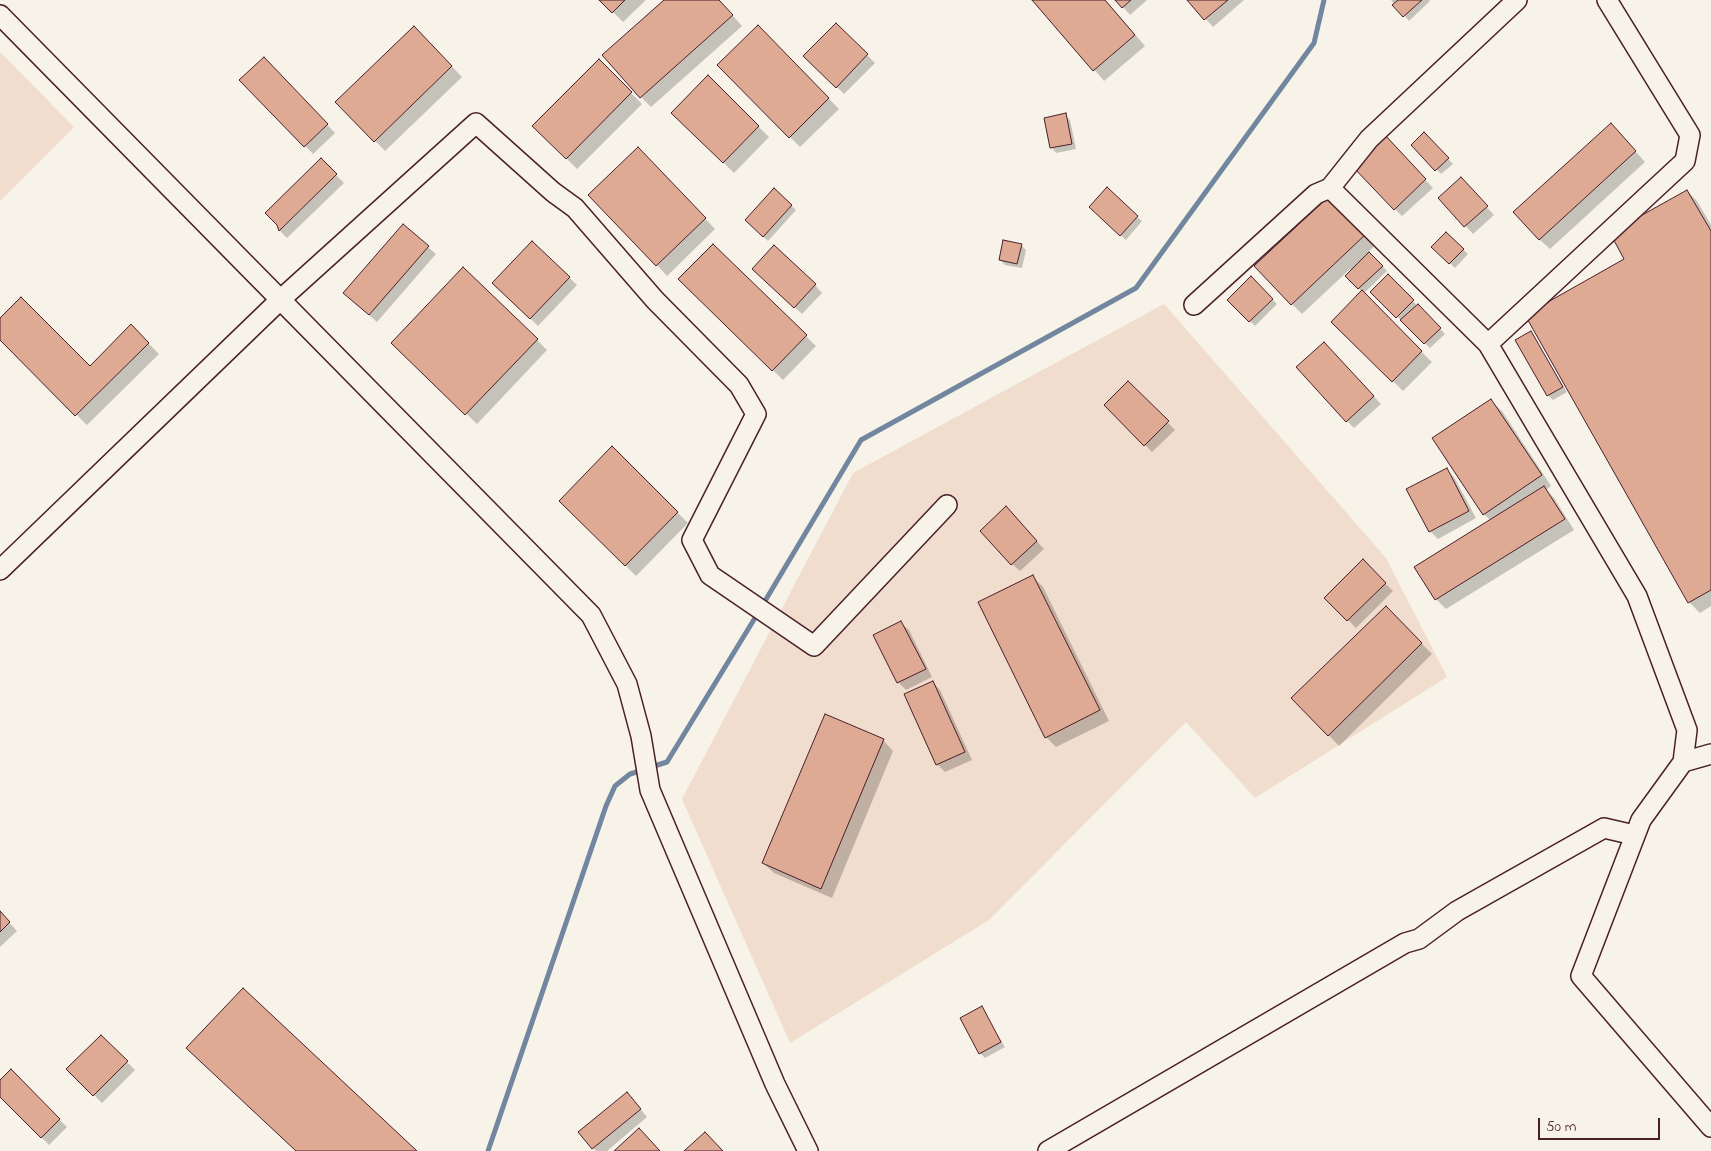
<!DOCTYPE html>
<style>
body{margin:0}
#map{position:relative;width:1711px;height:1151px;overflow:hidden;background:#f7f3e8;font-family:"Indie Flower",sans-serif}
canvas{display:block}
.scale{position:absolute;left:1538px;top:1118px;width:122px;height:22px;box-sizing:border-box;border:2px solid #4a1f2b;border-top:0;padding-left:6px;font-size:15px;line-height:18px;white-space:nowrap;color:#4a1f2b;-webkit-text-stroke:4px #f7f3e8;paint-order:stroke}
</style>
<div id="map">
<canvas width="1711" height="1151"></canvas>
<div class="scale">50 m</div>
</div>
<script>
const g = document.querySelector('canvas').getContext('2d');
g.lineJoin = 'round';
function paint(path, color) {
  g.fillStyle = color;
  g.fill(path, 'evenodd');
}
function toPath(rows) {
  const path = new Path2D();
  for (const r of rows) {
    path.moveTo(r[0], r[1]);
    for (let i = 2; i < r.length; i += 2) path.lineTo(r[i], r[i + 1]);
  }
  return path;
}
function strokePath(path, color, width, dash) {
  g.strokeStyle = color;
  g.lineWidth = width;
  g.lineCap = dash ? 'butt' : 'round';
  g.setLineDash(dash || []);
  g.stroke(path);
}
const built = toPath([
 [0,52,74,127,0,201],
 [1164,304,1386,558,1447,677,1255,798,1186,722,989,920,790,1043,682,799,853,473]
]);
const shadow = toPath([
 [601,0,646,0,623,22],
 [666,0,719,0,742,26,651,107,641,97],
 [1034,0,1105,0,1145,46,1104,81],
 [1117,0,1147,0,1130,15],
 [1189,0,1244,0,1213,27],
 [1391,0,1429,0,1430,1,1409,21],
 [836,24,875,63,844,94,805,56],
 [414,27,462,77,385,151,337,102],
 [758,27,839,109,800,147,719,65],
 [264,58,335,133,313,154,241,80],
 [599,61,642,104,577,169,534,126],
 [708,77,769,137,734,173,673,113],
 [1065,115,1070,120,1076,149,1056,153,1052,148,1045,119],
 [1424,134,1453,164,1441,174,1413,145],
 [1621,135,1645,162,1550,249,1539,239],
 [1392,145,1433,188,1402,216,1395,209],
 [648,159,715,229,667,276,657,265],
 [321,160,344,183,287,238,280,231,278,225],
 [1468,187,1494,215,1473,234,1440,198],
 [774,190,796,210,768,241,746,220],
 [1687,191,1697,201,1711,225,1711,606,1700,613,1689,602,1626,260],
 [1331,196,1377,244,1368,252,1387,271,1363,294,1432,362,1403,391,1333,322,1362,292,1347,276,1352,271,1350,269,1302,314,1292,304],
 [1095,212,1137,217,1142,221,1126,240],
 [1446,234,1468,254,1455,268,1433,247],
 [532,242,577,285,538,326,494,283],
 [1021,245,1026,250,1022,268,1005,265,1000,260],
 [713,246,816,346,783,380,680,279],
 [428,247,436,254,377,322,352,300],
 [1388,276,1445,334,1430,348,1372,292],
 [762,277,815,285,822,293,802,314],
 [1251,278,1277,304,1255,326,1229,300],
 [0,319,90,367,131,326,159,354,87,425,0,339],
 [1531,332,1567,392,1553,400,1548,395],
 [537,340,547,350,477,424,403,353],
 [1332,351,1381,404,1354,428,1347,421],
 [1128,382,1175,430,1152,452,1106,405],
 [1491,401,1502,411,1551,486,1546,490,1554,498,1574,530,1446,609,1436,599,1491,521,1484,514],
 [612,448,688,523,636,576,561,501],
 [1446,470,1454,477,1476,518,1438,539,1430,531],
 [1014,516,1044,549,1020,571,1012,564],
 [1363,561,1393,591,1356,628,1326,598],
 [1033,577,1043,587,1109,721,1056,747,1046,737],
 [1386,607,1432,654,1339,746,1293,698],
 [901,623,909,630,932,677,906,690,898,682,875,636],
 [933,682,940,690,972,760,945,772,937,764],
 [883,740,893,751,832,898,774,873,763,863],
 [0,913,17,931,0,947],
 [981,1008,1005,1047,985,1058,980,1053],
 [101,1036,135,1070,102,1103,68,1069],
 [11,1071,67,1127,49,1145,0,1095,0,1082],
 [634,1101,647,1117,607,1151,596,1151,580,1133]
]);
const stream = toPath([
 [762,606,861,440,1136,288,1314,43,1324,0],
 [651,767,667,762,758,613],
 [488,1151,606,806,615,786,630,774,643,770]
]);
const building = toPath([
 [599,0,625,0,612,13,599,0],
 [664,0,719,0,733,15,640,98,602,55,664,0],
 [1032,0,1105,0,1135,35,1093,71,1032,0],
 [1115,0,1131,0,1122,8,1115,0],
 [1187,0,1228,0,1204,20,1187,0],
 [1398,0,1422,0,1403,17,1392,5,1398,0],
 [836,23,868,54,836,88,803,56,836,23],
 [758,25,829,98,789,138,717,65,758,25],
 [414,26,452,66,374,142,335,102,414,26],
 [264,57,328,124,304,147,239,80,264,57],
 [599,59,632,92,566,159,532,126,599,59],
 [708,75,759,126,723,163,671,113,708,75],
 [1066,113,1072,144,1050,148,1044,118,1066,113],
 [1611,123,1636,151,1539,240,1513,212,1611,123],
 [1424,132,1449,158,1435,171,1411,145,1424,132],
 [1385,135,1426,179,1394,210,1352,166,1385,135],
 [638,147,706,218,656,266,588,195,638,147],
 [321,158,337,174,279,231,277,225,265,213,321,158],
 [1461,177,1488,206,1464,227,1438,198,1461,177],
 [1107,187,1138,216,1120,236,1089,207,1107,187],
 [774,188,792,205,763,237,745,220,774,188],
 [1687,190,1711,231,1711,590,1688,603,1525,315,1624,259,1610,233,1687,190],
 [1331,194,1367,233,1291,305,1254,266,1331,194],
 [403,224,429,246,369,315,343,293,403,224],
 [1446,232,1464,249,1449,264,1431,247,1446,232],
 [1003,240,1022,244,1017,264,999,260,1003,240],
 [532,241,570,277,530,319,492,283,532,241],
 [713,244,807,335,772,371,678,279,713,244],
 [774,245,816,284,794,308,752,269,774,245],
 [1369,252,1383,266,1358,289,1345,276,1369,252],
 [463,267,538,339,465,415,391,343,463,267],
 [1388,274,1414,300,1396,318,1370,292,1388,274],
 [1251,276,1273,299,1249,322,1227,300,1251,276],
 [1362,290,1422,351,1392,382,1331,322,1362,290],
 [21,297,90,366,131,324,149,343,75,416,0,340,0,318,21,297],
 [1418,304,1441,328,1424,344,1400,320,1418,304],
 [1531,331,1563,387,1547,396,1515,340,1531,331],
 [1324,342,1374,396,1346,422,1296,367,1324,342],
 [1128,381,1169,421,1144,446,1104,405,1128,381],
 [1491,399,1542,475,1483,515,1432,438,1491,399],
 [612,446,678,512,625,566,559,501,612,446],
 [1447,468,1469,511,1429,532,1406,489,1447,468],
 [1544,486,1565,519,1435,600,1414,567,1544,486],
 [1006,506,1037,541,1011,565,980,531,1006,506],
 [1363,559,1386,583,1347,621,1324,598,1363,559],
 [1033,575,1100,710,1045,738,978,602,1033,575],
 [1386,606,1422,643,1328,736,1291,698,1386,606],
 [901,621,926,669,897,683,873,635,901,621],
 [933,681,965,752,936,765,904,694,933,681],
 [825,714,884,739,821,889,762,863,825,714],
 [0,911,10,922,0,932,0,911],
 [243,988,417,1151,296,1151,186,1048,243,988],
 [982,1006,1001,1042,979,1054,960,1018,982,1006],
 [101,1035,128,1061,93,1096,66,1069,101,1035],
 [11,1069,60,1119,41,1138,0,1097,0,1080,11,1069],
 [627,1092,641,1109,592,1149,578,1132,627,1092],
 [639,1128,660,1151,614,1151,639,1128],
 [705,1132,723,1151,684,1151,705,1132]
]);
const minor = toPath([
 [0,15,591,615,627,684,641,736,650,790,775,1084,808,1151],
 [1330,188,1488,344,1637,596,1687,730,1683,762,1641,820,1581,976,1711,1127],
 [1194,305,1316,194,1330,188,1369,139,1517,0],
 [1488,344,1685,161,1690,135,1607,0],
 [0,570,280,300,476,123,553,192,575,208,655,300,739,385,756,414,692,540,710,575,814,646,947,505],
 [1683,762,1711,754],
 [1048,1151,1405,943,1419,939,1457,911,1604,828,1634,835]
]);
paint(built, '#f0ddce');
paint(shadow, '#0003');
strokePath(stream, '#72879f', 5);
paint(building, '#dfaa93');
strokePath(building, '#4a1f2b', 1);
strokePath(minor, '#4a1f2b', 22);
strokePath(minor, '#f7f3e8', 19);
</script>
